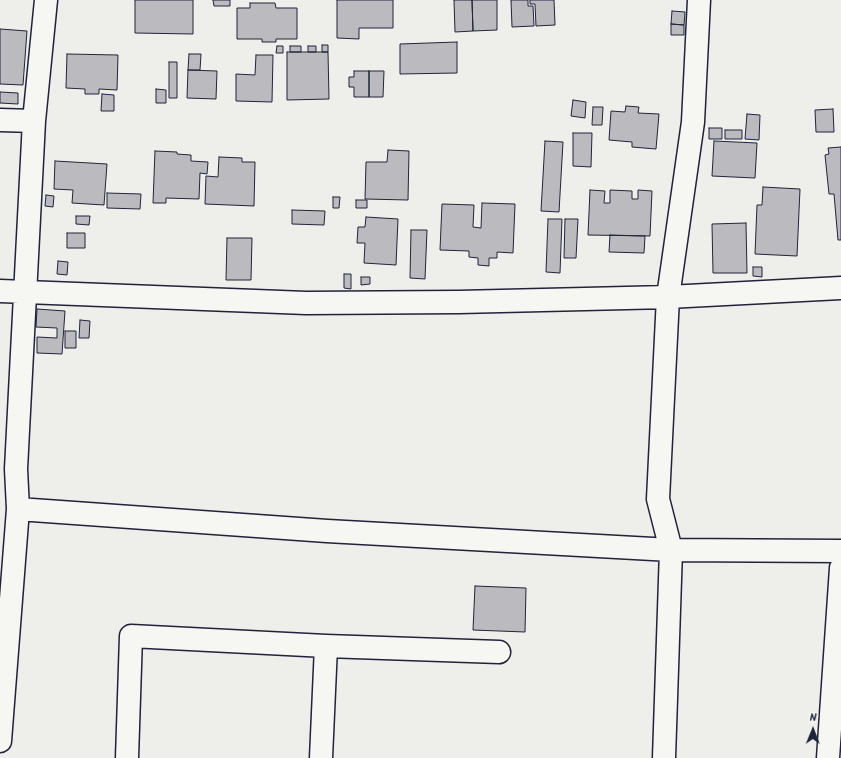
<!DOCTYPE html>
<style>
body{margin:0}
#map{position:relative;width:841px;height:758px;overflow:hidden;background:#eeeeeb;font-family:Kalam,sans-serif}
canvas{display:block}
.north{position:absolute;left:793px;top:710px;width:40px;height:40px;-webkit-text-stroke:3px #f6f6f2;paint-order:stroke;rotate:1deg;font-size:11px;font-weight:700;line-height:16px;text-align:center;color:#22223b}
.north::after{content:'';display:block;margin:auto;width:14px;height:18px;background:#22223b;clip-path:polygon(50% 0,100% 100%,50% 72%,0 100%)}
</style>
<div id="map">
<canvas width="841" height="758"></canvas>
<div class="north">N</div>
</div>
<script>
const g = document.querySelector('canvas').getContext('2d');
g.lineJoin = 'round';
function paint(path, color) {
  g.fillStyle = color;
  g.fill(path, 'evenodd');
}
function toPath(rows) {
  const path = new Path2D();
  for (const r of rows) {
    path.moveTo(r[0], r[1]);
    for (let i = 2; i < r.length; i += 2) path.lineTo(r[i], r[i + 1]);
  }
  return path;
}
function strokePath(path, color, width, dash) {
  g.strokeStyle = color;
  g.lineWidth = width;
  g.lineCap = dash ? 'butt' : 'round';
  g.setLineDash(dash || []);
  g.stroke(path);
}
const building = toPath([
 [135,0,193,0,193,34,135,33,135,0],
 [213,0,230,0,230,6,214,6,213,0],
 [337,0,393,0,393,28,359,28,359,39,337,38,337,0],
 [454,0,472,0,473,31,455,32,454,0],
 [472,0,497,0,497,30,473,31,472,0],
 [511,0,528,0,528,6,533,6,534,26,512,27,511,0],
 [530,0,554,0,555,25,536,26,535,4,530,4,530,0],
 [250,3,275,3,276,8,297,8,297,39,276,39,276,42,262,42,262,39,237,39,237,8,250,8,250,3],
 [672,11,685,12,684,25,671,24,672,11],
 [671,24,684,25,684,35,671,35,671,24],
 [0,29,27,31,23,85,0,84,0,29],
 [457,42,457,73,400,74,400,44,457,42],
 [322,45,328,45,328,52,322,52,322,45],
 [277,46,283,46,283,53,276,53,277,46],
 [290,46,301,46,301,52,290,52,290,46],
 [308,46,316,46,316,52,308,52,308,46],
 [287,52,328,52,329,99,287,100,287,52],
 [67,54,118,55,117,90,99,89,99,94,85,94,85,89,66,88,67,54],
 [189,54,201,54,200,70,188,70,189,54],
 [256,55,273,55,272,102,236,101,236,74,255,75,256,55],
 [169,62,177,62,177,98,169,98,169,62],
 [188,70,217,71,216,99,187,98,188,70],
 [354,71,369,71,369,97,354,97,354,87,349,87,349,77,354,77,354,71],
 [369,71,384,71,383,97,369,97,369,71],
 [156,89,166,90,166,103,156,103,156,89],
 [0,92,18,93,18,104,0,103,0,92],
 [102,94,114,95,114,111,101,111,102,94],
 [573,100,586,102,585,118,571,116,573,100],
 [626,106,639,107,638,113,659,114,656,149,632,147,632,142,609,140,611,111,625,112,626,106],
 [593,107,603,107,602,125,592,125,593,107],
 [833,109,834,132,816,132,815,110,833,109],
 [747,114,760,115,759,140,745,139,747,114],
 [709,128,722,128,722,139,709,139,709,128],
 [725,130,742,130,742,139,725,139,725,130],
 [573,133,592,133,591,167,573,166,573,133],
 [545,141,563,142,559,212,541,211,545,141],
 [714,141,757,143,755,178,712,176,714,141],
 [841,147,841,240,838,240,834,194,829,194,825,155,829,154,828,148,841,147],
 [388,150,409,151,408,200,365,199,366,162,387,162,388,150],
 [155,151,177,152,177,154,191,155,191,161,208,162,207,174,200,173,199,199,166,198,166,203,153,203,155,151],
 [219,157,242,158,242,162,255,162,254,206,205,204,206,176,218,177,219,157],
 [55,161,107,164,104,205,72,203,73,190,54,189,55,161],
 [763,187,800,189,797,256,755,254,757,205,762,205,763,187],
 [590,190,605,191,604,203,610,203,610,190,632,191,632,199,638,199,638,190,652,191,650,236,588,235,590,190],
 [107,193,141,194,140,209,107,208,107,193],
 [46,195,54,196,53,207,45,206,46,195],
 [333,197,340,197,339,208,333,208,333,197],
 [356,200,367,200,367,208,356,208,356,200],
 [482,203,515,204,513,253,497,252,497,258,489,258,489,266,478,265,478,258,469,257,469,251,440,250,442,204,474,205,473,227,481,228,482,203],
 [292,210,325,211,324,225,292,224,292,210],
 [76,216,90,216,89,225,76,224,76,216],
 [366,217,398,219,396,265,364,263,365,243,357,243,358,227,365,227,366,217],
 [548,219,562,219,560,273,546,272,548,219],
 [565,219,578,219,576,258,564,258,565,219],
 [746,223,747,273,713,273,712,224,746,223],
 [411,230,427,230,425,279,410,278,411,230],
 [67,233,85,233,85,248,67,248,67,233],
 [610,235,645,236,644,253,609,252,610,235],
 [227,238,252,238,251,280,226,280,227,238],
 [58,261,68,262,67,275,57,274,58,261],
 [753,267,762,267,762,277,753,276,753,267],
 [344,274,351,274,351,289,344,288,344,274],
 [361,277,370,277,370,284,361,285,361,277],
 [37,309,65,311,62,354,37,353,37,337,57,338,57,328,36,327,37,309],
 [80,320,90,321,89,338,79,338,80,320],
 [65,331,76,331,76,348,65,348,65,331],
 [475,586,526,588,525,632,473,630,475,586]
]);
const minor = toPath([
 [46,0,34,121,16,469,18,509,327,531,671,550,841,551],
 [0,120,34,121],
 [0,291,306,303,459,302,668,297,841,288],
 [0,741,18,509],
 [127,758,131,636,326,646,499,652],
 [321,758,326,646],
 [664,758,671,550,658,499,668,297,693,122,699,0],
 [828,758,841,568]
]);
paint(building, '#bbbbbf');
strokePath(building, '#22223b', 1);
strokePath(minor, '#22223b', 25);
strokePath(minor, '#f6f6f2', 22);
</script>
